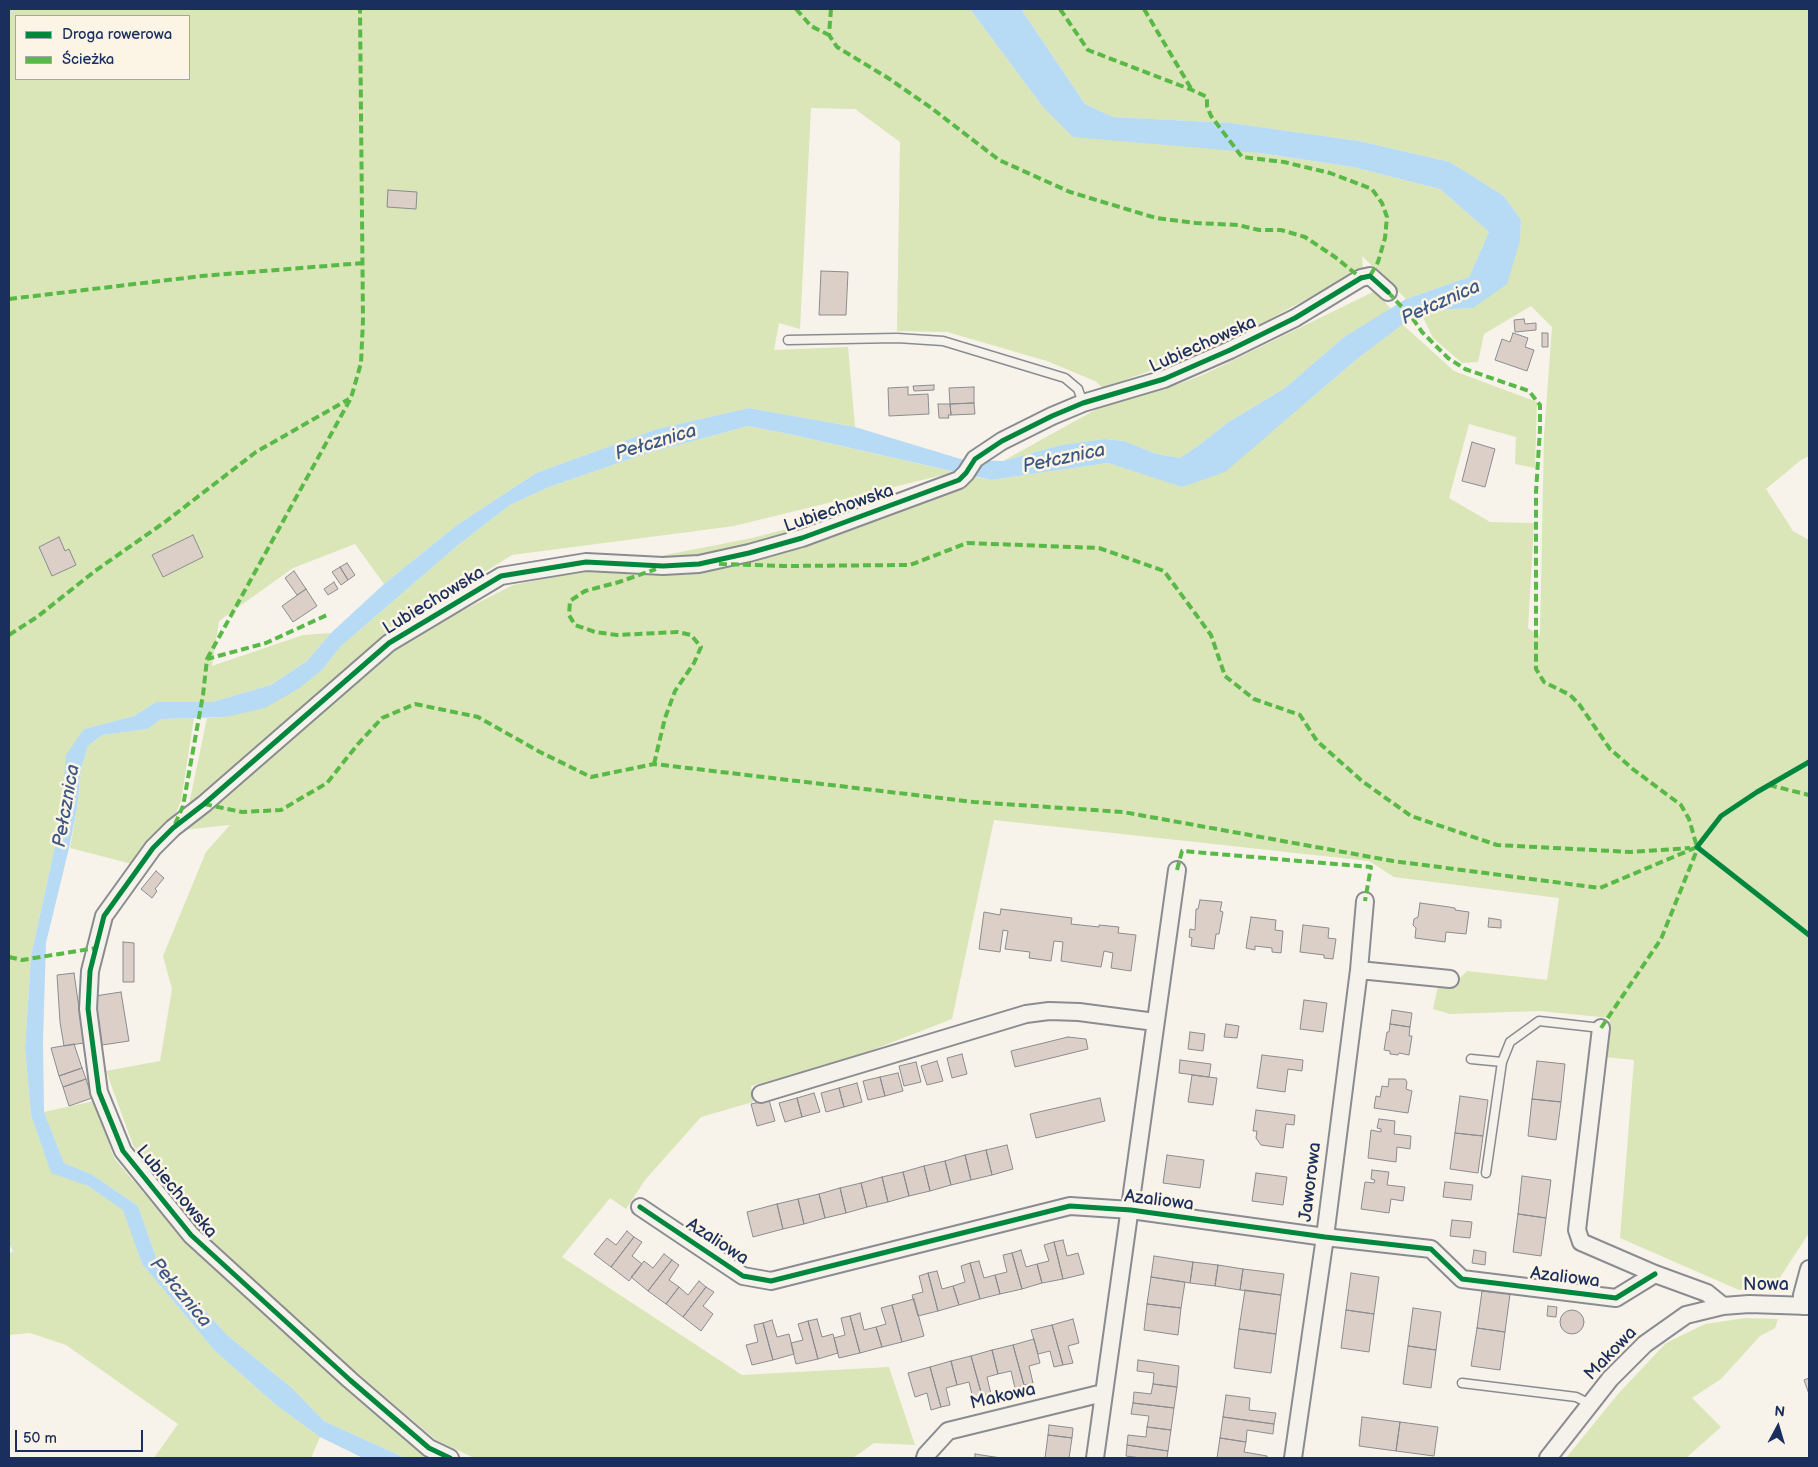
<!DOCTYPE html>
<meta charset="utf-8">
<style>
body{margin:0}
#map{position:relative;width:1818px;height:1467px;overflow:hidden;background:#f7f3ea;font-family:"Balsamiq Sans",sans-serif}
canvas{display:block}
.frame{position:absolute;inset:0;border:10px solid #1b2f5e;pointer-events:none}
.legend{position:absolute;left:15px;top:15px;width:175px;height:65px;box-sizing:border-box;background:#fcf5e5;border:1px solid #a2a6af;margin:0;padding:6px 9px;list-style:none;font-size:15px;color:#1b2f5e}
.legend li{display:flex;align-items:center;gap:10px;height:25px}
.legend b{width:25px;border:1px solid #a2a6af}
.north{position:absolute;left:1753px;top:1402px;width:50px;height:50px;-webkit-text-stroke:4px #fcf5e5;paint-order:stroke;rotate:6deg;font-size:14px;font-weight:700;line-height:20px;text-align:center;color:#1b2f5e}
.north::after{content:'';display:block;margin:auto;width:18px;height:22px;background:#1b2f5e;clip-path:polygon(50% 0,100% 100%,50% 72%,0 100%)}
.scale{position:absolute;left:15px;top:1430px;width:128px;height:22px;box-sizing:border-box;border:2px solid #1b2f5e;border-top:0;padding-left:6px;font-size:15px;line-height:18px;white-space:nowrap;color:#1b2f5e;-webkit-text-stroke:4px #fcf5e5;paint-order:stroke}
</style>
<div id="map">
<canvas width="1818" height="1467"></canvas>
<div class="frame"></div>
<ul class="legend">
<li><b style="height:6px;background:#00873e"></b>Droga rowerowa</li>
<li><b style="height:6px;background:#58b947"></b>Ścieżka</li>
</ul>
<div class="north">N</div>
<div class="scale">50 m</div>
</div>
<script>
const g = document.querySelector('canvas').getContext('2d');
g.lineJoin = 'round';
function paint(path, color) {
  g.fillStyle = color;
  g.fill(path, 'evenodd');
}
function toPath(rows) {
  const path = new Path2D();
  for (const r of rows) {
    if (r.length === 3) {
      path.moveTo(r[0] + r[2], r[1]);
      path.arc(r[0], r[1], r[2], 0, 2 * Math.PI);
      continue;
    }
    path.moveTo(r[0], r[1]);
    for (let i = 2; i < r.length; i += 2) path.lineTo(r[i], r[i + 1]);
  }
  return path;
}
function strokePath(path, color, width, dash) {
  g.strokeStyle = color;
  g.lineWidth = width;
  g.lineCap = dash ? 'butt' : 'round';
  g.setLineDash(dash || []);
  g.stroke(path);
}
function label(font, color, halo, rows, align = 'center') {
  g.font = font + ' "Balsamiq Sans",sans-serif';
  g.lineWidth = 5;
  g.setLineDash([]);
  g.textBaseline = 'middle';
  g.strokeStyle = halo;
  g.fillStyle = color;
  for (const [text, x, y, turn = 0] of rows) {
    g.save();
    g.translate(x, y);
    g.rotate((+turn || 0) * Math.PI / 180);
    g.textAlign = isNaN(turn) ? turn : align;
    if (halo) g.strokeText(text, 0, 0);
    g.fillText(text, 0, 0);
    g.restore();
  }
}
const green = toPath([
 [9,9,970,9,1043,107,1260,153,1353,167,1440,189,1489,232,1469,277,1406,299,1362,256,1363,268,1226,343,1103,388,1095,381,1047,361,947,332,897,331,900,142,855,109,811,108,800,329,779,323,774,350,848,347,855,427,749,408,657,429,536,473,457,525,384,584,355,544,293,568,219,621,212,666,303,635,331,633,307,661,271,685,212,702,156,702,134,716,84,729,61,813,54,851,31,956,25,1048,31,1115,51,1172,88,1186,124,1210,142,1264,215,1351,276,1405,320,1437,311,1458,154,1458,178,1424,66,1345,30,1333,9,1335,9,1253,13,1252,9,1243],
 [16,16,189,16,189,79,16,79],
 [1021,9,1809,9,1809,456,1801,460,1766,489,1793,531,1809,540,1809,1233,1773,1288,1756,1287,1739,1290,1620,1238,1634,1060,1605,1057,1610,1018,1540,1011,1450,1014,1433,1009,1438,986,1457,981,1467,971,1547,980,1559,898,1394,877,1369,861,994,820,952,1019,844,1061,751,1086,753,1102,701,1117,645,1180,626,1209,610,1198,562,1257,742,1375,889,1367,915,1445,874,1443,853,1458,474,1458,436,1440,352,1369,195,1231,133,1145,106,1071,160,1061,172,989,163,956,206,852,230,825,182,830,397,648,444,620,513,585,752,538,964,483,975,477,991,480,1108,463,1183,487,1275,429,1357,359,1402,324,1454,371,1537,402,1535,468,1515,464,1516,437,1469,424,1449,498,1490,522,1534,523,1528,628,1540,636,1544,436,1552,327,1531,306,1484,334,1478,362,1462,363,1433,338,1420,311,1473,308,1520,241,1521,220,1504,196,1450,162,1359,141,1231,123,1113,117,1085,104],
 [1375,291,1391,309,1344,337,1285,388,1227,423,1199,445,1180,458,1157,454,1124,441,1104,439,1061,445,1003,461,1104,405,1179,384,1207,373],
 [748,426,789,434,955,472,734,526,512,555,386,634,188,809,207,718,225,717,322,670,340,647,457,546,510,505,549,487,642,455],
 [194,718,181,801,173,820,132,864,70,848,77,809,81,769,88,746,102,735,148,729,161,719],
 [94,1101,114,1158,183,1239,346,1384,437,1458,405,1458,324,1421,292,1388,227,1335,156,1257,138,1206,91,1174,64,1163,44,1112],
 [1745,1318,1778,1319,1775,1328,1760,1336,1721,1379,1692,1398,1721,1427,1686,1458,1566,1458,1618,1394,1666,1343,1705,1324]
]);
const water = toPath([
 [970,9,1021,9,1085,104,1113,117,1231,123,1359,141,1450,162,1504,196,1521,220,1520,241,1507,284,1473,308,1420,311,1357,359,1225,472,1182,487,1108,463,991,480,789,434,748,426,642,455,549,487,510,505,457,546,340,647,322,670,298,689,265,708,225,717,161,719,148,729,102,735,88,746,81,769,77,809,69,848,46,943,43,1041,44,1112,64,1163,91,1174,138,1206,156,1257,227,1335,292,1388,324,1421,405,1458,363,1458,320,1437,276,1405,215,1351,142,1264,123,1210,88,1186,51,1173,31,1115,25,1048,31,956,54,851,61,813,66,755,84,729,134,716,156,702,212,702,271,685,307,661,331,633,384,584,457,525,536,473,657,429,749,408,855,427,964,460,1003,461,1061,445,1104,439,1124,441,1157,454,1180,458,1199,445,1227,423,1285,388,1344,337,1406,299,1469,277,1489,232,1440,189,1353,167,1260,153,1073,137,1043,107]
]);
const building = toPath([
 [388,190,417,192,416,209,387,207,388,190],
 [821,271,848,272,846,315,819,315,821,271],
 [1524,319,1525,324,1536,323,1536,330,1515,332,1514,320,1524,319],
 [1513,333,1528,338,1525,347,1534,350,1527,371,1495,360,1502,339,1510,342,1513,333],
 [1542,333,1548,333,1548,347,1542,347,1542,333],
 [934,385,934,390,914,391,913,386,934,385],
 [908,387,908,395,928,394,929,414,889,416,888,388,908,387],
 [974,387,974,403,950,404,949,388,974,387],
 [974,403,975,414,951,415,950,404,974,403],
 [938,404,950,404,951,415,948,415,949,418,939,418,938,404],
 [1472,442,1495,449,1485,487,1462,481,1472,442],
 [193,535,203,557,163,577,152,555,193,535],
 [59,537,65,551,69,549,76,565,52,576,39,547,59,537],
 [347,563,355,575,348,580,340,567,347,563],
 [340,567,348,580,341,585,332,572,340,567],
 [294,571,306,589,297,595,285,578,294,571],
 [334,582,338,589,328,595,324,589,334,582],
 [306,589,317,606,293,622,282,606,306,589],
 [156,871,164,878,155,889,157,891,152,898,141,889,156,871],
 [1200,900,1222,902,1220,911,1223,912,1219,934,1216,934,1214,949,1191,946,1192,938,1189,937,1190,929,1195,930,1196,909,1198,909,1200,900],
 [1420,903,1449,907,1455,908,1455,910,1469,912,1466,934,1446,932,1445,942,1415,938,1416,928,1413,925,1414,919,1418,917,1420,903],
 [1001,909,1072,918,1071,924,1099,927,1099,925,1119,927,1118,933,1136,935,1131,971,1111,968,1113,953,1104,951,1101,967,1061,961,1063,942,1054,941,1051,961,1029,958,1030,952,1005,949,1008,931,1003,930,1000,952,979,949,984,912,1000,915,1001,909],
 [1251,917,1276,920,1275,930,1283,931,1281,953,1272,952,1272,948,1255,946,1255,950,1246,948,1251,917],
 [1489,918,1501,920,1501,928,1488,927,1489,918],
 [1303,925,1329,928,1328,938,1336,939,1333,959,1324,958,1324,955,1300,952,1303,925],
 [123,942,134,943,134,982,123,982,123,942],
 [74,973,84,1043,64,1046,60,1022,57,975,74,973],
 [121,992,129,1041,102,1045,95,996,121,992],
 [1304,1000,1327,1003,1323,1032,1300,1029,1304,1000],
 [1392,1010,1412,1013,1410,1027,1390,1024,1392,1010],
 [1226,1024,1239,1026,1237,1038,1224,1037,1226,1024],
 [1390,1024,1410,1027,1409,1036,1412,1036,1409,1055,1399,1053,1398,1055,1390,1054,1390,1051,1384,1050,1387,1032,1389,1032,1390,1024],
 [1190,1032,1205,1034,1203,1051,1188,1049,1190,1032],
 [1068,1037,1086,1039,1088,1049,1015,1067,1011,1051,1068,1037],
 [74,1044,82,1068,59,1076,51,1048,74,1044],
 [962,1054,967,1074,952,1078,947,1058,962,1054],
 [1262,1055,1303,1060,1302,1071,1288,1069,1285,1092,1257,1088,1262,1055],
 [1180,1060,1211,1064,1209,1077,1179,1073,1180,1060],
 [937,1061,943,1081,927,1085,921,1066,937,1061],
 [1537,1061,1565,1064,1561,1102,1532,1099,1537,1061],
 [916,1062,921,1082,904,1086,899,1066,916,1062],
 [82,1068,86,1079,63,1087,59,1076,82,1068],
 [898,1073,903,1091,885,1096,880,1077,898,1073],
 [1192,1075,1217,1078,1213,1105,1188,1102,1192,1075],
 [880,1077,885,1096,868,1100,863,1081,880,1077],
 [86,1079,92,1098,69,1106,63,1087,86,1079],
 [1389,1079,1405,1079,1407,1082,1406,1089,1412,1091,1408,1113,1374,1108,1376,1096,1380,1097,1382,1086,1388,1087,1389,1079],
 [857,1083,862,1102,844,1107,839,1088,857,1083],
 [839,1088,844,1107,826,1112,821,1093,839,1088],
 [814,1093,820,1112,802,1117,797,1098,814,1093],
 [1460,1096,1488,1100,1483,1136,1455,1133,1460,1096],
 [797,1098,802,1117,785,1122,779,1103,797,1098],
 [1100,1098,1105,1121,1036,1138,1030,1114,1100,1098],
 [1532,1099,1561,1102,1556,1140,1528,1136,1532,1099],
 [769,1100,775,1121,757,1126,751,1104,769,1100],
 [1256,1110,1295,1115,1294,1125,1286,1124,1283,1148,1261,1145,1256,1138,1257,1131,1253,1131,1256,1110],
 [1379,1119,1395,1121,1394,1134,1411,1136,1410,1149,1397,1147,1396,1162,1368,1158,1371,1130,1381,1132,1381,1129,1377,1128,1379,1119],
 [1455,1133,1483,1136,1478,1173,1450,1169,1455,1133],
 [1007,1145,1013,1169,992,1175,986,1150,1007,1145],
 [986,1150,992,1175,971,1180,965,1155,986,1150],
 [965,1155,971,1180,951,1185,945,1161,965,1155],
 [1167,1155,1204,1160,1200,1188,1163,1183,1167,1155],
 [945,1161,951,1185,930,1191,924,1166,945,1161],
 [924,1166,930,1191,909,1196,903,1172,924,1166],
 [1372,1170,1389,1172,1387,1185,1405,1187,1403,1201,1391,1199,1389,1213,1361,1209,1365,1182,1374,1183,1375,1180,1371,1179,1372,1170],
 [903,1172,909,1196,888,1202,882,1177,903,1172],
 [1256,1173,1287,1177,1283,1205,1252,1201,1256,1173],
 [1522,1176,1551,1180,1546,1218,1518,1214,1522,1176],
 [882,1177,888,1202,867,1207,861,1183,882,1177],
 [1445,1182,1473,1185,1471,1200,1443,1197,1445,1182],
 [861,1183,867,1207,846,1213,840,1188,861,1183],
 [840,1188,846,1213,825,1218,819,1194,840,1188],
 [819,1194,825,1218,804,1224,798,1199,819,1194],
 [798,1199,804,1224,783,1229,777,1204,798,1199],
 [777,1204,783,1229,753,1237,747,1212,777,1204],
 [1518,1214,1546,1218,1541,1256,1513,1252,1518,1214],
 [1452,1220,1472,1222,1470,1238,1450,1236,1452,1220],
 [627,1231,634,1237,611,1267,594,1254,607,1238,616,1245,627,1231],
 [634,1237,642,1242,632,1256,642,1264,629,1281,611,1267,634,1237],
 [1063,1240,1067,1256,1078,1253,1084,1274,1063,1279,1054,1242,1063,1240],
 [1054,1242,1063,1279,1042,1283,1037,1264,1049,1261,1044,1245,1054,1242],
 [1021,1250,1026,1267,1037,1264,1042,1283,1022,1289,1012,1253,1021,1250],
 [1474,1250,1486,1252,1485,1265,1472,1263,1474,1250],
 [1012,1253,1022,1289,1000,1294,995,1275,1007,1272,1003,1255,1012,1253],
 [664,1254,672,1260,648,1291,631,1277,644,1261,653,1268,664,1254],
 [1154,1256,1193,1262,1190,1283,1151,1277,1154,1256],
 [672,1260,679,1265,669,1280,679,1287,666,1304,648,1291,672,1260],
 [979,1261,984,1278,995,1275,1000,1294,980,1299,970,1263,979,1261],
 [1193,1262,1218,1265,1215,1286,1190,1283,1193,1262],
 [970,1263,980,1299,959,1305,953,1286,965,1282,961,1266,970,1263],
 [1218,1265,1243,1269,1240,1290,1215,1286,1218,1265],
 [1243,1269,1284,1274,1281,1295,1240,1290,1243,1269],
 [937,1271,942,1289,953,1286,959,1305,938,1311,928,1273,937,1271],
 [928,1273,938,1311,918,1316,912,1295,923,1292,919,1276,928,1273],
 [1351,1273,1379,1277,1374,1314,1346,1310,1351,1273],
 [1151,1277,1185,1282,1181,1308,1147,1304,1151,1277],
 [699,1281,706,1287,683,1317,666,1304,679,1287,688,1295,699,1281],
 [706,1287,714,1292,703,1306,713,1314,701,1331,683,1317,706,1287],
 [1245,1290,1281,1295,1276,1334,1239,1329,1245,1290],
 [1482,1291,1510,1294,1505,1332,1477,1328,1482,1291],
 [914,1299,924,1336,902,1342,892,1305,914,1299],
 [1147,1304,1181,1308,1178,1335,1144,1330,1147,1304],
 [892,1305,902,1342,882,1347,876,1327,886,1324,881,1308,892,1305],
 [1548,1306,1557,1307,1556,1317,1547,1316,1548,1306],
 [1413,1308,1441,1312,1436,1350,1408,1346,1413,1308],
 [1346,1310,1374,1314,1369,1352,1341,1348,1346,1310],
 [1572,1322,12],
 [860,1313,864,1330,876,1327,882,1347,860,1353,850,1316,860,1313],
 [850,1316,860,1353,839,1358,834,1338,845,1335,841,1318,850,1316],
 [817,1319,822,1337,833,1334,838,1353,818,1359,808,1321,817,1319],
 [1073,1319,1079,1343,1068,1346,1073,1363,1063,1365,1052,1325,1073,1319],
 [772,1320,777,1337,789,1334,794,1354,773,1360,763,1323,772,1320],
 [808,1321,818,1359,796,1364,791,1343,803,1340,798,1324,808,1321],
 [763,1323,773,1360,752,1365,746,1345,758,1342,754,1325,763,1323],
 [1052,1325,1063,1365,1054,1367,1050,1351,1038,1354,1031,1330,1052,1325],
 [1477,1328,1505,1332,1500,1370,1471,1366,1477,1328],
 [1239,1329,1276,1334,1271,1373,1234,1368,1239,1329],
 [1034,1339,1040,1363,1029,1366,1033,1383,1024,1385,1013,1345,1034,1339],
 [1013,1345,1024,1385,1015,1388,1011,1371,998,1374,992,1350,1013,1345],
 [1408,1346,1436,1350,1431,1388,1403,1384,1408,1346],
 [992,1350,998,1374,987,1377,991,1394,982,1396,971,1356,992,1350],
 [971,1356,982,1396,973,1399,969,1382,957,1385,951,1361,971,1356],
 [1138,1360,1179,1366,1177,1387,1153,1384,1154,1373,1137,1371,1138,1360],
 [951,1361,957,1385,946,1388,950,1405,941,1407,930,1367,951,1361],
 [930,1367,941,1407,931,1410,927,1393,915,1397,908,1373,930,1367],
 [1809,1378,1809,1394,1804,1380,1809,1378],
 [1153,1384,1177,1387,1174,1408,1133,1403,1134,1392,1151,1394,1153,1384],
 [1226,1395,1250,1398,1249,1410,1276,1413,1274,1424,1223,1417,1226,1395],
 [1133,1403,1174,1408,1171,1430,1147,1427,1149,1416,1131,1414,1133,1403],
 [1223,1417,1274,1424,1273,1434,1247,1430,1246,1442,1220,1438,1223,1417],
 [1362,1417,1400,1422,1396,1451,1359,1446,1362,1417],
 [1400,1422,1438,1427,1434,1456,1396,1451,1400,1422],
 [1049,1425,1073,1428,1072,1438,1048,1435,1049,1425],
 [1147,1427,1171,1430,1168,1451,1127,1445,1128,1435,1146,1437,1147,1427],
 [1048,1435,1072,1438,1069,1458,1045,1458,1048,1435],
 [1220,1438,1246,1442,1244,1452,1267,1456,1267,1458,1217,1458,1220,1438],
 [1127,1445,1168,1451,1167,1458,1141,1458,1126,1456,1127,1445],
 [975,1454,1001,1458,975,1458,975,1454]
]);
const lane = toPath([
 [788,340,897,338,943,341,1065,378,1078,389,1083,403],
 [1471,1059,1502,1062,1510,1042,1539,1021,1601,1028],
 [1486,1173,1502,1062],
 [1462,1383,1576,1397,1590,1404]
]);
const street = toPath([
 [1359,970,1450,979],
 [1601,1028,1577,1230,1581,1242,1655,1274,1707,1293,1723,1306],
 [761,1094,1026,1014,1049,1011,1079,1012,1155,1022],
 [640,1207,743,1276,771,1281,1070,1206,1131,1210,1325,1237,1431,1249,1462,1279,1616,1298,1655,1274],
 [1802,1306,1802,1295,1809,1269],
 [450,1458,429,1448,350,1380,191,1235,123,1151,99,1092,88,1009,90,971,104,916,153,848,173,828,204,804,389,643,501,576,586,562,663,566,699,564,749,553,802,538,959,480,966,473,975,459,1002,441,1052,416,1083,403,1164,379,1230,350,1295,318,1361,278,1370,276,1388,292],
 [925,1458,926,1455,948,1431,1103,1393],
 [1095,1458,1177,870],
 [1293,1458,1325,1237,1359,970,1365,901],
 [1548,1458,1610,1379,1645,1344,1686,1315,1723,1306,1749,1304,1809,1306]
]);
const quiet = toPath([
 [796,9,811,26,829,35],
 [831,9,829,35,837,47,888,78,930,107,999,160,1070,192,1156,218,1196,223,1238,225,1259,230,1281,230,1305,237,1335,257,1361,278],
 [1060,9,1088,50,1192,90,1207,97,1207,106,1211,116,1242,157,1284,162,1330,173,1372,189,1382,203,1387,217,1385,238,1378,262,1370,276],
 [1144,9,1192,90],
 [1388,292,1413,319,1422,332,1448,358,1465,369,1529,391,1540,405,1540,429,1536,492,1536,669,1544,682,1570,695,1579,704,1610,749,1634,770,1681,805,1689,819,1697,847,1699,849],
 [9,299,202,276,363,263],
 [719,564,784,566,910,565,967,543,1099,548,1164,571,1211,635,1225,676,1254,699,1300,715,1317,741,1362,781,1411,816,1497,845,1631,852,1690,848],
 [9,635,37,617,95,571,165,522,256,452,349,399],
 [207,659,351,398,361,363,363,320,360,9],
 [654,764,665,718,675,691,694,663,701,647,691,635,678,632,617,635,595,632,575,625,569,615,570,601,585,591,619,582,656,569],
 [1769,785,1809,795],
 [204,804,242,812,281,810,327,783,358,744,382,718,415,704,478,717,540,752,591,777,654,764,974,802,1123,812,1393,861,1600,888,1697,847],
 [175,824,183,806,203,695,207,659,266,643,327,615],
 [1177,870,1182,851,1371,867,1365,901],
 [9,957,22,960,96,948],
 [1601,1028,1661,939,1699,845]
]);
const cycleway = toPath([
 [1809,762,1757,792,1721,816,1697,847,1809,935],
 [640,1207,743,1276,771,1281,1070,1206,1131,1210,1325,1237,1431,1249,1462,1279,1616,1298,1655,1274],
 [450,1458,429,1448,350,1380,191,1235,123,1151,99,1092,88,1009,90,971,104,916,153,848,173,828,204,804,389,643,501,576,586,562,663,566,699,564,749,553,802,538,959,480,966,473,975,459,1002,441,1052,416,1083,403,1164,379,1230,350,1295,318,1361,278,1370,276,1388,292]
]);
const streetNames = [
 ["Lubiechowska",1203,345,-24],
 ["Lubiechowska",839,509,-19],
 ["Lubiechowska",434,601,-31],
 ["Jaworowa",1311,1182,-83],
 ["Lubiechowska",176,1192,50],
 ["Azaliowa",1159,1201,7],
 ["Azaliowa",717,1242,33],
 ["Azaliowa",1565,1278,7],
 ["Nowa",1766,1285],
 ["Makowa",1611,1354,-46],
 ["Makowa",1003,1397,-13]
];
const waterNames = [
 ["Pełcznica",1441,303,-24],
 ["Pełcznica",656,443,-17],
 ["Pełcznica",1064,459,-12],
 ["Pełcznica",67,806,-80],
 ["Pełcznica",180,1293,50]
];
paint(green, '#dae5b8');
paint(water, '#b7daf5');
paint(building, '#dccfc8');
strokePath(building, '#8a8c91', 1);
strokePath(lane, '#8a8c91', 11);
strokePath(street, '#8a8c91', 20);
strokePath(lane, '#f5f2ec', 8);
strokePath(street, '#f5f2ec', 16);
strokePath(quiet, '#58b947', 4, [8, 4]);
strokePath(cycleway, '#00873e', 5);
label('18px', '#1b2f5e', '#fcf5e5', streetNames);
label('italic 19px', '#3b5785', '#fcf5e5', waterNames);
</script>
